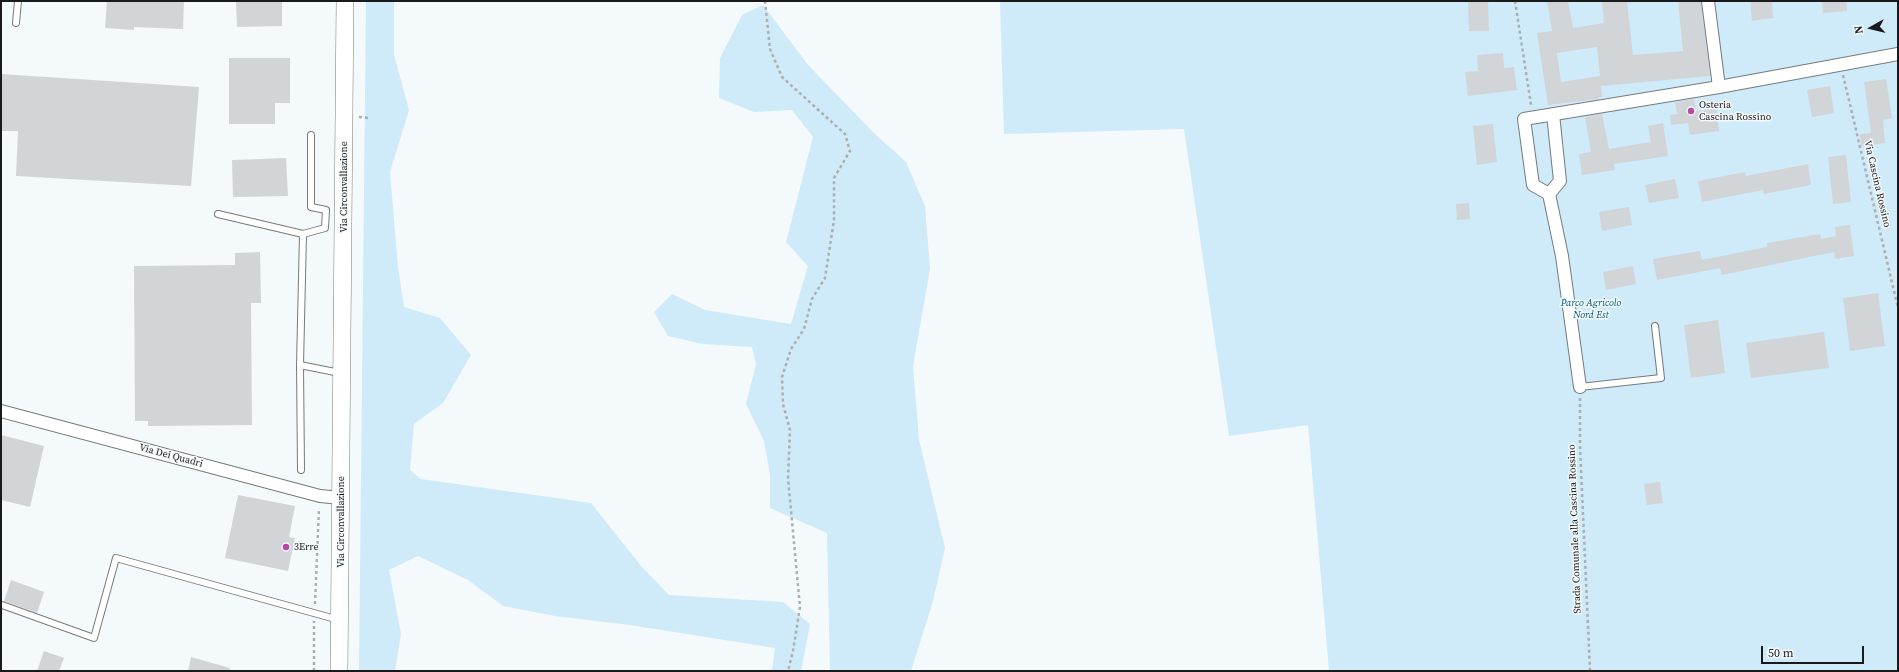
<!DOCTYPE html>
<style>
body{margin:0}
#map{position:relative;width:1899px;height:672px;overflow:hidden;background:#f4f9fb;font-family:"Source Serif 4",serif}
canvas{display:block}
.frame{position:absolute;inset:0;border:2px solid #191a1b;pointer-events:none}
.north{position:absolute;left:1851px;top:8px;width:40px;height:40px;-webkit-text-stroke:3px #f4f9fb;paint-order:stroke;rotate:262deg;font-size:11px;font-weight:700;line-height:16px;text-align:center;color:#191a1b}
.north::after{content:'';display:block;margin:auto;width:14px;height:18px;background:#191a1b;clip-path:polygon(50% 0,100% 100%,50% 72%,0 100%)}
.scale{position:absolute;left:1761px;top:646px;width:103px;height:18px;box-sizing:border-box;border:2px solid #191a1b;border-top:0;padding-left:5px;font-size:12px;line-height:14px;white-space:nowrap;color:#191a1b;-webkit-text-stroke:3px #f4f9fb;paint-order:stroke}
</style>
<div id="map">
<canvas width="1899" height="672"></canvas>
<div class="frame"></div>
<div class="north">N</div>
<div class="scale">50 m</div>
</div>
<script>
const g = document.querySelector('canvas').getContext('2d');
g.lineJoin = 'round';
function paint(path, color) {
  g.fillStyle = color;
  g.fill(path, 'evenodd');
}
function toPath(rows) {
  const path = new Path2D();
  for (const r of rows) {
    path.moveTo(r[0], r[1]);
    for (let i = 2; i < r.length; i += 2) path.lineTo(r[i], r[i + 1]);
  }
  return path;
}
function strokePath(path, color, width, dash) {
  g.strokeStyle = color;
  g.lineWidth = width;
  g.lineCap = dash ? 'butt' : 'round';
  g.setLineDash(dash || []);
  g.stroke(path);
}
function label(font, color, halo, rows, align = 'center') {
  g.font = font + ' "Source Serif 4",serif';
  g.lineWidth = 3;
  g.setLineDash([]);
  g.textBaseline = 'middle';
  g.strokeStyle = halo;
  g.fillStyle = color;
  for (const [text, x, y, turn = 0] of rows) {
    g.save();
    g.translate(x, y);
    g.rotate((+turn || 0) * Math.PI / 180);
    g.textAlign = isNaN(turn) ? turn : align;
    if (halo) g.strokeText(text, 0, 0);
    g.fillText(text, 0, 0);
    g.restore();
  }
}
const green = toPath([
 [366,1,394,1,394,55,409,110,390,172,398,267,404,307,440,318,471,355,443,403,414,424,410,470,421,479,591,503,641,566,669,595,783,602,810,624,801,671,772,671,775,648,630,625,555,616,503,606,468,580,418,556,389,570,401,634,395,671,359,671],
 [1000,1,1898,1,1898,671,1329,671,1308,425,1229,436,1184,129,1004,134],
 [763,5,808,65,875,134,906,162,925,206,930,269,913,366,919,440,945,548,933,601,911,671,830,671,827,533,770,508,770,475,764,441,746,404,756,364,752,347,702,344,668,336,654,312,672,294,705,310,791,324,808,266,786,242,813,137,792,110,754,112,719,98,720,58,742,15]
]);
const building = toPath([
 [107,1,184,1,183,29,134,27,134,30,105,28],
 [236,1,282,1,282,26,237,27],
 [1468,1,1488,1,1489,31,1469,31],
 [1547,1,1568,1,1573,28,1604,23,1602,1,1627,1,1633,55,1683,51,1678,1,1701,1,1710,76,1601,86,1602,97,1599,97,1599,99,1548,105,1537,33,1552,31],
 [1597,47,1600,76,1561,82,1557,53],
 [1750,1,1772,1,1773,18,1752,21],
 [1822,1,1846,1,1847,11,1823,13],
 [1503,53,1504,68,1514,67,1517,90,1468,96,1465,72,1478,71,1477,55],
 [229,58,290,58,290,103,275,103,275,124,229,124],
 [1,74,199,87,191,186,16,176,18,131,1,131],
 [1886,79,1892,118,1883,120,1885,143,1861,146,1860,134,1871,133,1864,82],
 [1830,86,1834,113,1812,117,1807,90],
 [1694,99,1696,111,1716,108,1719,131,1690,135,1688,123,1671,125,1670,115,1677,114,1675,102],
 [1602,114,1609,149,1651,142,1648,126,1663,123,1668,156,1614,164,1615,170,1582,175,1579,154,1591,152,1585,117],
 [1493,124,1497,162,1477,165,1473,126],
 [1846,155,1851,202,1833,204,1828,157],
 [286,158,288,196,233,197,232,160],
 [1808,164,1811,185,1764,194,1763,190,1702,202,1698,181,1745,172,1746,176],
 [1675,179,1679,198,1649,203,1645,185],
 [1469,203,1470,219,1457,220,1456,204],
 [1629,207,1632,225,1602,231,1599,212],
 [1850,225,1854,256,1835,259,1834,252,1722,275,1720,268,1657,280,1653,259,1700,251,1702,260,1767,247,1767,243,1820,234,1821,239,1836,236,1835,227],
 [260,252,261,303,251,303,252,425,148,426,148,421,135,421,134,266,235,265,235,253],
 [1633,266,1636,284,1606,290,1603,272],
 [1878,293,1885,346,1850,351,1843,298],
 [1718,320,1725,373,1691,378,1684,325],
 [1824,332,1829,368,1751,378,1746,343],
 [1,435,44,446,30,507,1,500],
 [1660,482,1663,503,1647,505,1644,484],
 [238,495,295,506,289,537,295,538,288,571,225,558],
 [11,580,44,592,37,613,4,601],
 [44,651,64,658,59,671,37,671],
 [191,657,230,668,229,671,188,671]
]);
const path = toPath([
 [765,1,770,49,782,77,845,134,850,151,834,178,834,220,825,278,812,299,804,329,791,349,782,377,783,404,790,430,788,478,800,607,793,651,788,671],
 [1515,1,1531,105],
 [1843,75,1898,308],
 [359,117,369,118],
 [1580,398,1580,446,1590,671],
 [315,604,319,508],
 [314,671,314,621]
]);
const service = toPath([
 [16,23,18,1],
 [218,214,303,234],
 [300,365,340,373],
 [1580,387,1661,378,1655,326],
 [301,470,300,365,303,234,325,228,326,210,311,207,311,135],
 [2,605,94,638,116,558,339,620]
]);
const minor = toPath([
 [1708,1,1719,87],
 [1553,114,1560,181,1549,194,1562,256,1580,387],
 [1549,194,1533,185,1524,119,1719,87,1898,54],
 [1,411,320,496,341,498]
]);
const secondary = toPath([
 [339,671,345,1]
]);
const markers = [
 [1691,111,4,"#b748a6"],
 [286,547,4,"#b748a6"]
];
const poiNames = [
 ["Osteria",1699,105],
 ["Cascina Rossino",1699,117],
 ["3Erre",294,547]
];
const streetNames = [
 ["Via Cascina Rossino",1877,184,77],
 ["Via Circonvallazione",344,187,-90],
 ["Via Dei Quadri",171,456,15],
 ["Via Circonvallazione",341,522,-90],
 ["Strada Comunale alla Cascina Rossino",1575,529,-92]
];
const parkNames = [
 ["Parco Agricolo",1591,303],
 ["Nord Est",1591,315]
];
paint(green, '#cfeaf9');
paint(building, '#d1d5d8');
strokePath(service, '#767a7c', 8);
strokePath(minor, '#767a7c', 14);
strokePath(secondary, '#767a7c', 18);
strokePath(path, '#abafb1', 2.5, [3, 3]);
strokePath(service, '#fff', 6);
strokePath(minor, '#fff', 12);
strokePath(secondary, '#fff', 17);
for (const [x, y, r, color] of markers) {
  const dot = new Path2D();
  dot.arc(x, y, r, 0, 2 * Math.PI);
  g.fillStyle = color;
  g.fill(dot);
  strokePath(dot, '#f4f9fb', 1.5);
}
label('10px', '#191a1b', '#f4f9fb', poiNames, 'left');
label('10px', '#191a1b', '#f4f9fb', streetNames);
label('italic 10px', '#005877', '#f4f9fb', parkNames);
</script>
